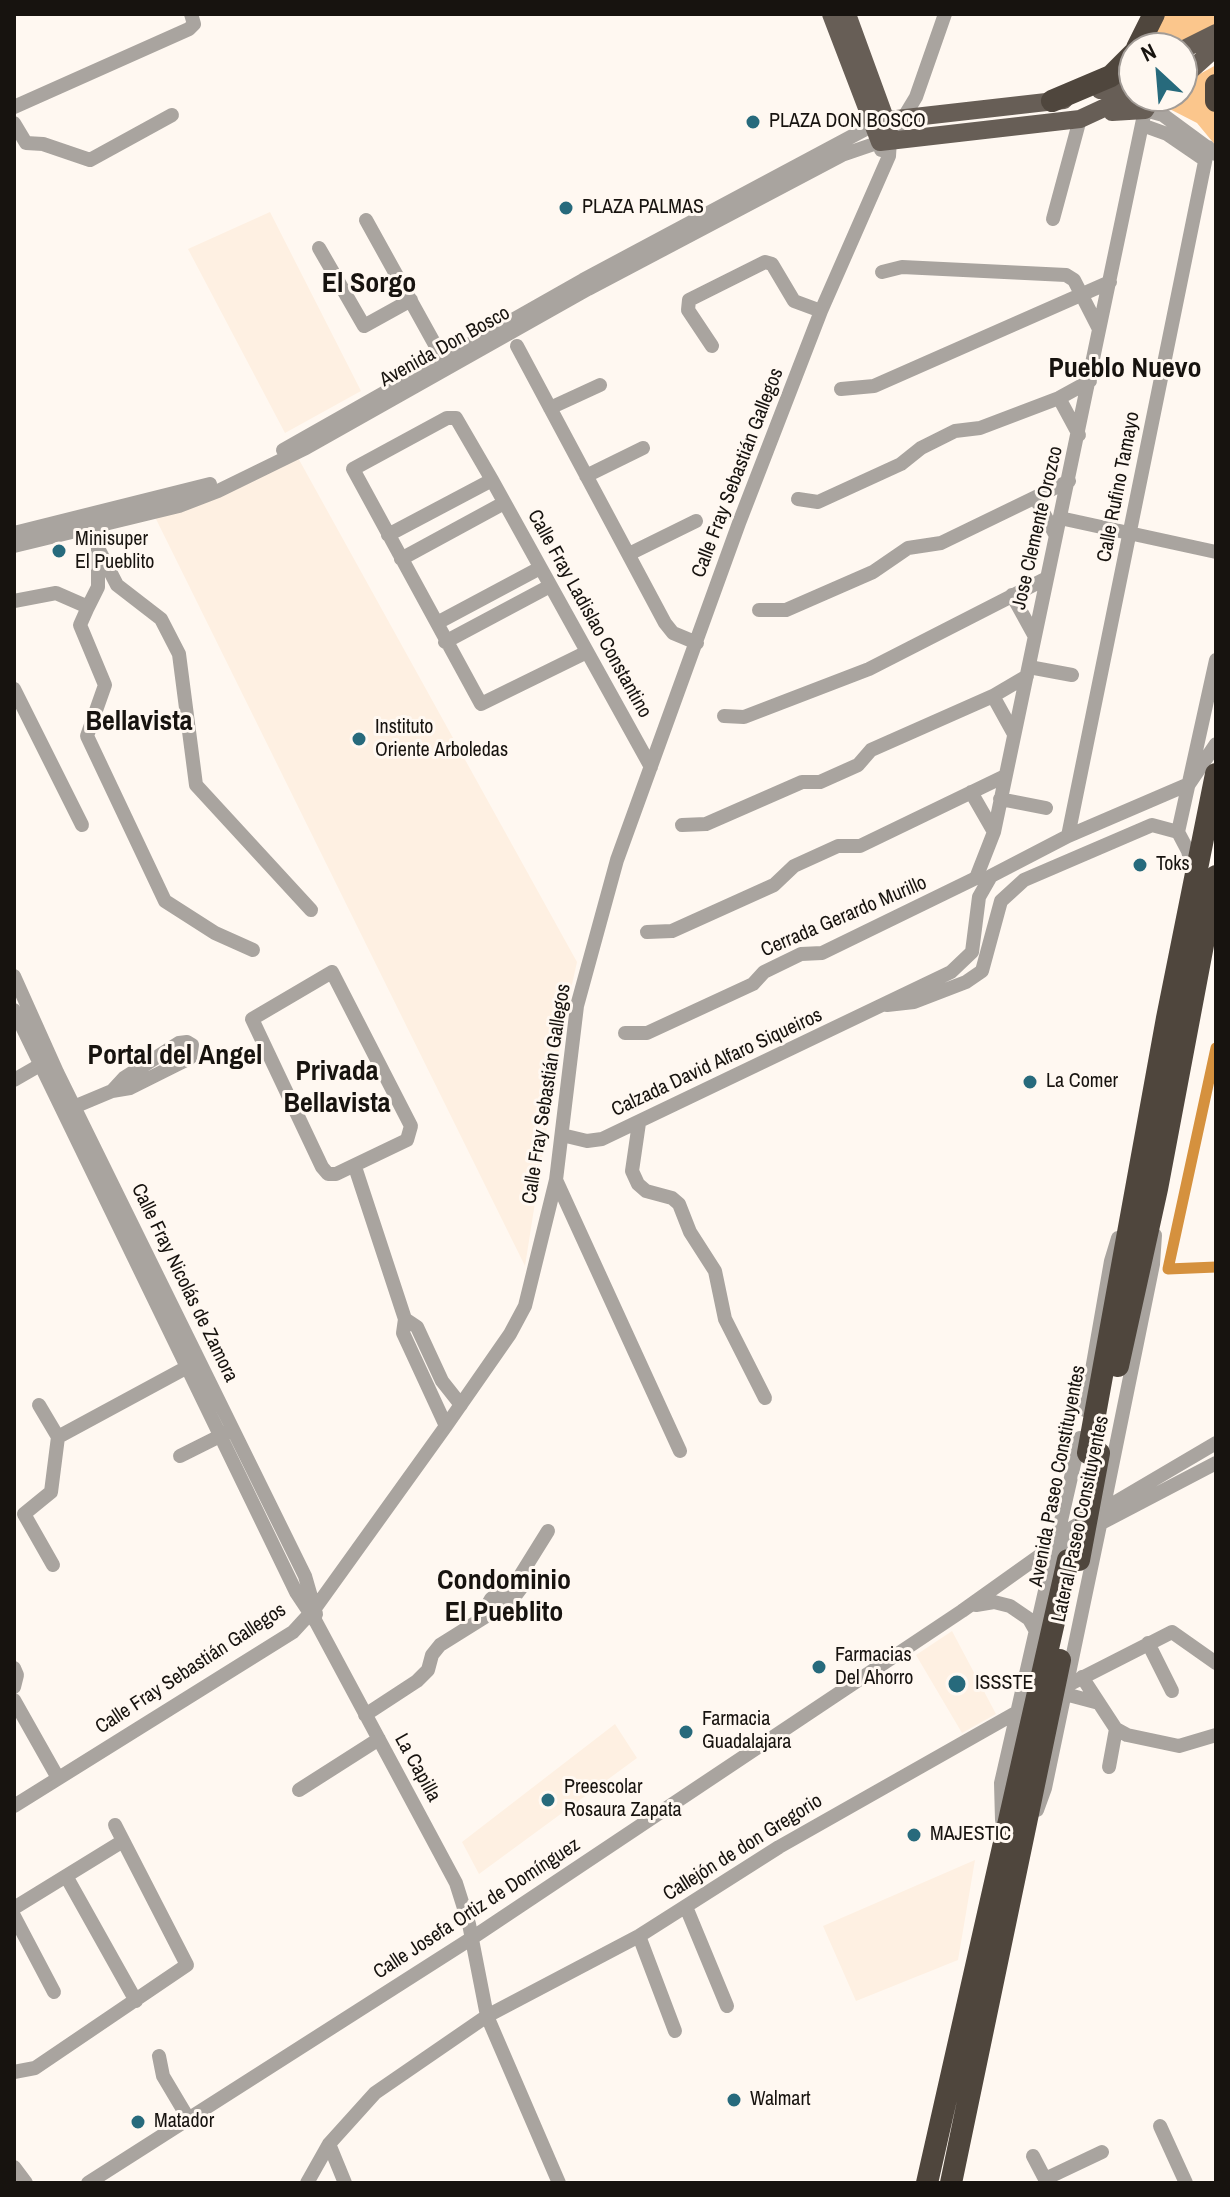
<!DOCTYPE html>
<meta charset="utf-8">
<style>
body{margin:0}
#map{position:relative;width:1230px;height:2197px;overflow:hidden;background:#fff8f1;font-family:"Archivo Narrow",sans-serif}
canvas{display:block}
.frame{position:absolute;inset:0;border:16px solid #17130f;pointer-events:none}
.north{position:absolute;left:1118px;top:32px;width:80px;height:80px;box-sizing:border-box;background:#fff8f1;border:2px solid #a29c97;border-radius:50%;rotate:334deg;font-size:22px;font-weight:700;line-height:32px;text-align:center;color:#17130f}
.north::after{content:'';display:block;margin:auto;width:28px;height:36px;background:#276a7c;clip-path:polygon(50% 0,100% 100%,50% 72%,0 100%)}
</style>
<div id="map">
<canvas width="1230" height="2197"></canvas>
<div class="frame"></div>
<div class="north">N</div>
</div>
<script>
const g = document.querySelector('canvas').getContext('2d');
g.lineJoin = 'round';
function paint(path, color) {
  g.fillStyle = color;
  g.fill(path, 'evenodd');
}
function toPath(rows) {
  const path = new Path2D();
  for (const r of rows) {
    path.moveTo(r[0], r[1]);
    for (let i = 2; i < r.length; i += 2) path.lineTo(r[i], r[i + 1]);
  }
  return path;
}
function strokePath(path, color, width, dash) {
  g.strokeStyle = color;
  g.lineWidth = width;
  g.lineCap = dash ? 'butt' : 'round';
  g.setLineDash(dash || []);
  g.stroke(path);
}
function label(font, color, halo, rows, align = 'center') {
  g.font = font + ' "Archivo Narrow",sans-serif';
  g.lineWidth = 6;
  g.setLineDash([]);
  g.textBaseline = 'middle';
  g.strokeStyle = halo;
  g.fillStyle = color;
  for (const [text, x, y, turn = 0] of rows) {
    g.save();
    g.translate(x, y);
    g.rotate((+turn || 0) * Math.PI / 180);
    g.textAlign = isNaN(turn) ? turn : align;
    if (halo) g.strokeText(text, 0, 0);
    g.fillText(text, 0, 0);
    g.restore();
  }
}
const built = toPath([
 [270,212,361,391,285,433,188,249],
 [297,456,577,962,563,1025,525,1266,154,515],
 [952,1631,996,1714,962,1733,916,1655],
 [615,1724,637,1758,479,1874,462,1842],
 [975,1860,958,1960,856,2001,823,1926]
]);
const green = toPath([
 [1158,14,1216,14,1216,28,1174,48,1141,48],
 [1216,65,1216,146,1197,123,1154,101,1162,96,1182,96,1182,84]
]);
const canal = toPath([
 [1216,1048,1168,1269,1216,1267]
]);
const minor = toPath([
 [14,107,189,29,194,24,191,14],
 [14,123,26,143,43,144,90,160,172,115],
 [1142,125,1167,134,1205,160],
 [1053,219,1080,119],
 [366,220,443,359],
 [319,248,364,326,411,300],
 [882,272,902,267,1066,275,1074,280,1099,329],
 [517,346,665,623,673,633,697,643],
 [712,346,688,310,689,300,765,262,772,264,794,301,821,311],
 [841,389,874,386,1110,282],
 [1059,398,1079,435],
 [550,408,600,385],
 [283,450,583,280,875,124],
 [586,476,643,448],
 [798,499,818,502,901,464,921,448,955,431,980,428,1059,398,1090,381],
 [1036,499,1056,536],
 [1060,518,1216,552],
 [91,520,98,548,117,585,161,619,179,654,196,785,311,910],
 [14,533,210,484],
 [388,535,492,480],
 [14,546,179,506,218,491,306,448,588,289,842,155,880,142,881,150],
 [629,554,696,521],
 [401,559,504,503],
 [1012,595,1034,635],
 [14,601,56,593,88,607,98,587,98,548],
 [88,607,80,625,105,685,87,736,165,901,215,933,253,950],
 [759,610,786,610,873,572,908,548,941,543,1069,481],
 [437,623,540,568],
 [445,642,550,586],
 [587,652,481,704,353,469,447,418,456,418,492,480,651,767],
 [1029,667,1072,675],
 [14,689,82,825],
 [993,696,1014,734],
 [724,716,744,717,869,669,1047,578],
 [971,792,994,832],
 [1000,799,1046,808],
 [682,825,706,824,802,782,820,782,858,765,871,750,993,696,1027,676],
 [1178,832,1216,660],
 [1068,836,1208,147],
 [647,932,672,931,774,885,794,866,838,846,860,846,1005,776],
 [332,972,411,1126,407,1140,336,1174,328,1174,322,1167,252,1019,332,972],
 [14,976,57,1072,305,1576,316,1614],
 [887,1005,914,1002,966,982,982,971,1001,901,1024,880,1152,825,1178,832,1188,851,1193,872],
 [14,1010,296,1592,316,1622,456,1883,469,1924,487,2016,559,2183],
 [625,1033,647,1033,753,984,764,972,801,954,822,953,976,878,994,832,1145,110,1163,115,1216,154],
 [14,1080,47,1061],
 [69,1109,112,1091,130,1088,190,1058,192,1045,187,1042,179,1043,124,1078,112,1091],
 [639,1123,632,1171,638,1184,646,1191,672,1198,679,1204,690,1232,715,1271,725,1319,765,1398],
 [562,1135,587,1141,602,1139,951,972,972,952,979,897,991,876,1068,836,1189,784,1216,744],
 [355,1167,405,1319,403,1333,446,1426],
 [556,1180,680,1451],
 [405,1319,417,1327,442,1381,461,1405],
 [39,1405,58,1437],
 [1085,1410,1111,1261,1118,1238],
 [180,1456,226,1433],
 [1058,1536,1216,1443],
 [53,1565,24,1514,51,1492,58,1437,193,1364],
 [976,1605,994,1602,1010,1606,1029,1619,1037,1633],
 [479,1620,491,1599,520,1576,548,1531],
 [1148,1643,1172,1691],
 [14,1668,17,1675,14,1687],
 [1082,1677,1116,1729,1127,1735,1179,1746,1216,1735],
 [1066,1686,1172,1632,1216,1663],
 [1065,1694,1099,1703],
 [14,1700,58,1778],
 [365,1715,417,1681,428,1670,432,1655,440,1645,512,1600,521,1588,520,1576],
 [1109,1767,1116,1729],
 [299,1790,379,1739],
 [14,1806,293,1632,316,1607,446,1426,510,1334,525,1306,556,1180,577,1006,617,860,739,523,821,311,889,156,890,140,916,97,945,14],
 [1037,1810,1045,1788,1100,1525,1153,1264,1155,1235],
 [1002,1820,1001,1783,1080,1438],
 [66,1876,136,2001],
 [686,1907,727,2006],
 [14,1908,123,1841],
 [14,1916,54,1992],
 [639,1936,675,2031],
 [159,2056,163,2076,188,2118],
 [14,2072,35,2068,187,1965,115,1825],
 [1160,2126,1186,2183],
 [329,2144,345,2183],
 [1033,2156,1045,2179,1102,2152],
 [14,2167,26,2183],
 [88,2183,472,1938,962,1611,1042,1554,1216,1463],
 [307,2183,329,2144,375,2093,487,2016,639,1936,779,1847,1019,1711]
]);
const major = toPath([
 [831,14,880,142,1080,119,1134,94],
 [847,14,889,129],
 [1182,50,1216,33],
 [1182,78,1213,50],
 [1100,90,1134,74],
 [1112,112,1145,110,1154,96],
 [875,124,888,120,1064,100]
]);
const highway = toPath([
 [1137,48,1154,14],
 [1216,85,1216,101],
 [1052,101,1111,76,1134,53],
 [1118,1366,1157,1189,1216,876],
 [1088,1453,1167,1018,1216,774],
 [927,2183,1068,1560],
 [951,2183,1060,1660]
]);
const highwayBridge = toPath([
 [1079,1560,1099,1453]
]);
const markers = [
 [753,122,8,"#276a7c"],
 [566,208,8,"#276a7c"],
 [59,551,8,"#276a7c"],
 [359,739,8,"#276a7c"],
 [1140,865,8,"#276a7c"],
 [1030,1082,8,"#276a7c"],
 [819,1667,8,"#276a7c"],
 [957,1684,10,"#276a7c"],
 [686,1732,8,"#276a7c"],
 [548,1800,8,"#276a7c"],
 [914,1835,8,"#276a7c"],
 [734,2100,8,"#276a7c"],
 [138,2122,8,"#276a7c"]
];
const poiNames = [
 ["PLAZA DON BOSCO",769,122],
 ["PLAZA PALMAS",582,208],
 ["Minisuper",75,540],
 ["El Pueblito",75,563],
 ["Instituto",375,728],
 ["Oriente Arboledas",375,751],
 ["Toks",1156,865],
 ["La Comer",1046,1082],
 ["Farmacias",835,1656],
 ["Del Ahorro",835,1679],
 ["ISSSTE",975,1684],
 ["Farmacia",702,1720],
 ["Guadalajara",702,1743],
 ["Preescolar",564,1788],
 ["Rosaura Zapata",564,1811],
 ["MAJESTIC",930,1835],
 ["Walmart",750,2100],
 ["Matador",154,2122]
];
const streetNames = [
 ["Avenida Don Bosco",445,347,-29],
 ["Calle Fray Sebastián Gallegos",738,473,-69],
 ["Calle Rufino Tamayo",1119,487,-79],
 ["Jose Clemente Orozco",1038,528,-77],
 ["Calle Fray Ladislao Constantino",589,614,61],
 ["Cerrada Gerardo Murillo",844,917,-23],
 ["Calzada David Alfaro Siqueiros",717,1063,-25],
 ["Calle Fray Sebastián Gallegos",547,1094,-81],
 ["Calle Fray Nicolás de Zamora",184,1283,64],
 ["Avenida Paseo Constituyentes",1058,1476,-79],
 ["Lateral Paseo Consituyentes",1081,1519,-78],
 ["Calle Fray Sebastián Gallegos",191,1669,-33],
 ["La Capilla",417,1768,61],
 ["Callejón de don Gregorio",743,1848,-32],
 ["Calle Josefa Ortiz de Domínguez",477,1909,-33]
];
const districtNames = [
 ["El Sorgo",369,284],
 ["Pueblo Nuevo",1125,369],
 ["Bellavista",139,722],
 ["Portal del Angel",175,1056],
 ["Privada",337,1072],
 ["Bellavista",337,1104],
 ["Condominio",504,1581],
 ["El Pueblito",504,1613]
];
paint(built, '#fef0e2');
paint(green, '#fbc68c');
strokePath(canal, '#d5913e', 11);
strokePath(minor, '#a9a49f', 14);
strokePath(major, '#675e56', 18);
strokePath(highway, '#4f463d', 22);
strokePath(highwayBridge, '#4f463d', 22);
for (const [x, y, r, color] of markers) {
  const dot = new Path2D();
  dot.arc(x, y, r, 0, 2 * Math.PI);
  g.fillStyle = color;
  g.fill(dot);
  strokePath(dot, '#fff8f1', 3);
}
label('20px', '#17130f', '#fff8f1', poiNames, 'left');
label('20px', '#17130f', '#fff8f1', streetNames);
label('bold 28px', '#17130f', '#fff8f1', districtNames);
</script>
